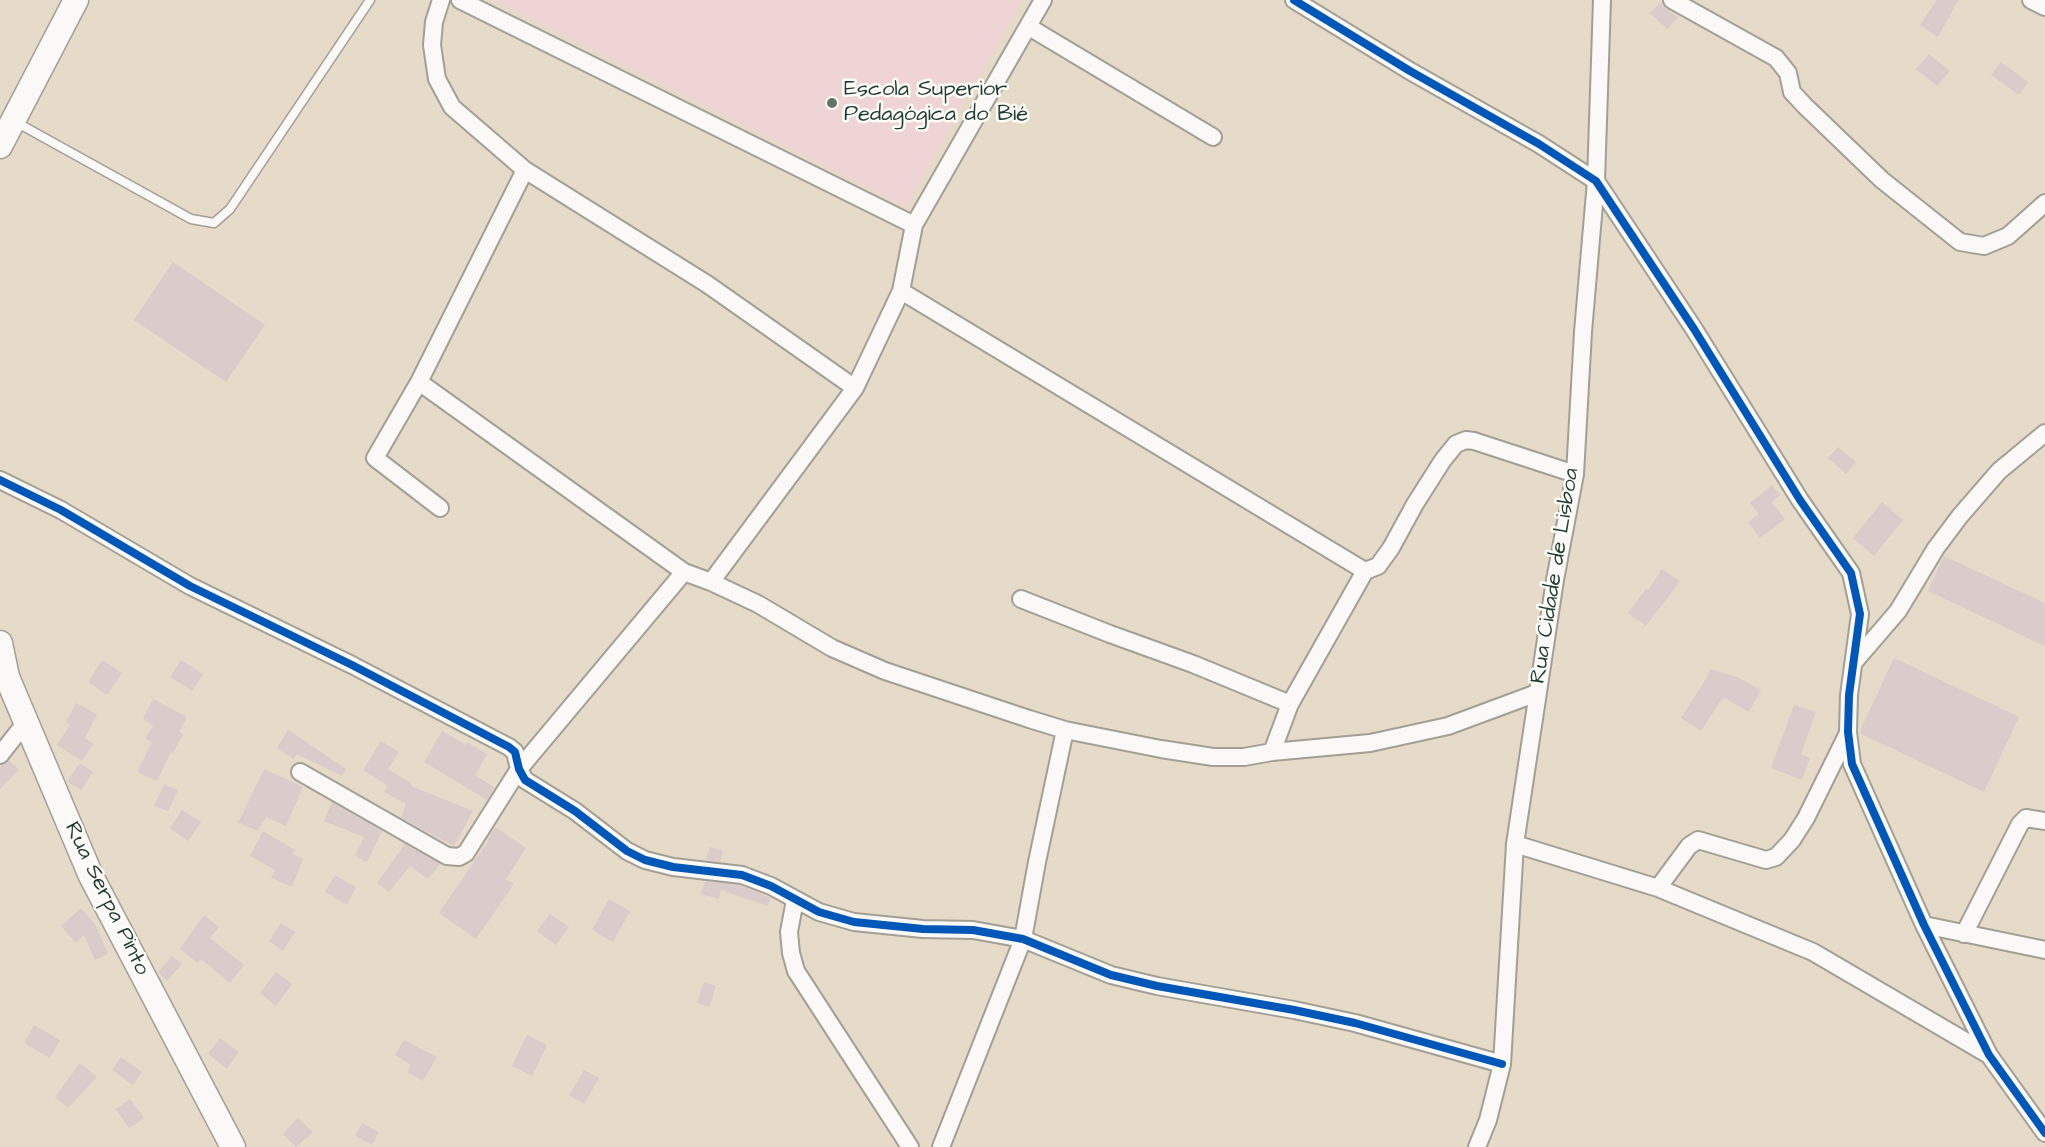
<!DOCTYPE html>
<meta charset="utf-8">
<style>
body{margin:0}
canvas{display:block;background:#e6dac9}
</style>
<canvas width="2045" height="1147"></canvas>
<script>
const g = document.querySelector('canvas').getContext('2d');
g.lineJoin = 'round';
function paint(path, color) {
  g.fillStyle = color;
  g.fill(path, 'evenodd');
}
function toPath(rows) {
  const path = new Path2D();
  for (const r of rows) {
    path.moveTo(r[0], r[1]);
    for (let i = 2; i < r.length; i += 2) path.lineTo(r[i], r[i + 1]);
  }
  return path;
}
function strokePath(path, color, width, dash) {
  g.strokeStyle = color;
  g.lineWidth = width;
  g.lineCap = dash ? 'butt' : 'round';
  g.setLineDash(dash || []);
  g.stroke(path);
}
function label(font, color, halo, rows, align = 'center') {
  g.font = font + ' "Architects Daughter",sans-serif';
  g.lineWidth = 5;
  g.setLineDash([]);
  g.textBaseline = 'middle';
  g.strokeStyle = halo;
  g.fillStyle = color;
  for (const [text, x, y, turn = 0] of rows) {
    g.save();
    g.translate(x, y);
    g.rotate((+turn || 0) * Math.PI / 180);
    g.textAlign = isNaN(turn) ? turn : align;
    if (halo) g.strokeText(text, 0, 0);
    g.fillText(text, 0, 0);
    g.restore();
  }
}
const built = toPath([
 [493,0,1022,0,906,207]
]);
const building = toPath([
 [1937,0,1958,0,1938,37,1920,25],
 [1661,2,1666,9,1678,17,1667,29,1650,13],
 [1929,54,1950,71,1937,86,1916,69],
 [2001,62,2028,82,2019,95,1991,75],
 [173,262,265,325,226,382,134,320],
 [1838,447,1856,462,1846,474,1828,458],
 [1772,485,1780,495,1772,502,1785,519,1760,538,1748,522,1759,514,1750,503],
 [1882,502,1903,520,1874,556,1853,538],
 [1944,556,2045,603,2045,646,1928,591],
 [1662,569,1680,581,1646,626,1628,613,1646,589,1648,590],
 [1894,658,2019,717,1984,792,1859,733],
 [102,660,122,673,107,695,88,682],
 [181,660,203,674,192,691,170,677],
 [1710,669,1737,677,1761,690,1749,712,1723,697,1701,731,1681,718,1707,677],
 [153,699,187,717,179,732,183,734,173,753,171,752,157,781,137,772,152,742,145,739,153,726,143,719],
 [76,703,97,714,85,738,93,744,82,761,57,745,70,725,66,722],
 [1794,705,1816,712,1801,754,1810,758,1802,780,1771,768],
 [288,730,346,769,342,776,297,754,294,759,277,748],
 [442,731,466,745,467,742,487,754,475,775,495,788,487,800,424,762],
 [381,741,399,752,388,769,412,784,411,786,473,811,454,846,401,818,406,804,384,792,388,786,363,770],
 [9,760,19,770,0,789,0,767],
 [80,763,93,772,81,790,67,781],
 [264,769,303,787,286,826,266,817,258,831,238,823],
 [164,784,178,790,168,811,154,806],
 [332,802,382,831,367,862,355,856,364,837,324,821],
 [182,810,201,822,188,841,170,828],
 [495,827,526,848,506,879,514,884,476,939,439,913,488,841,487,840],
 [263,831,295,850,292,854,303,859,292,887,271,878,275,870,250,856],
 [405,844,440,864,428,879,410,866,389,892,377,883],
 [710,847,723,851,720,862,706,860],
 [335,875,356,887,347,905,325,892],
 [705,881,740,885,771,898,768,906,721,890,719,899,701,894],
 [609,899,630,911,613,942,592,930],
 [81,908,95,924,108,954,95,960,84,935,76,943,61,926],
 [550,914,569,927,556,945,537,931],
 [204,915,219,927,210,938,244,965,230,983,201,959,198,963,180,949],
 [281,923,295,932,283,951,269,941],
 [172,956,182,964,167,981,158,972],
 [276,972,292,984,276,1006,260,993],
 [704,982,716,986,709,1007,697,1003],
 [34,1025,60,1040,50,1058,24,1043],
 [527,1035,547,1045,532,1076,512,1066],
 [220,1038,239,1052,227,1069,208,1054],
 [404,1040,437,1057,423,1081,407,1072,411,1065,395,1055],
 [121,1057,142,1072,133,1085,112,1070],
 [80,1063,97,1077,68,1108,55,1097],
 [584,1070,599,1078,584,1104,569,1095],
 [130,1099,144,1118,129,1128,116,1109],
 [298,1118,313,1132,296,1147,283,1134],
 [362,1123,379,1132,372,1145,355,1136]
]);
const lane = toPath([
 [14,121,191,219,214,223,230,209,370,0]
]);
const street = toPath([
 [441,0,434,22,432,45,437,79,452,107,525,170,707,284,855,388],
 [460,0,914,225],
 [1294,0,1410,71,1539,144,1596,181,1694,329,1800,500,1851,573,1860,614,1849,695,1848,732,1852,764,1924,925,1989,1055,2045,1133],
 [1672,0,1776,58,1788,73,1792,92,1805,106,1882,180,1960,242,1984,246,2008,236,2045,203],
 [2031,0,2045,7],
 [1029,27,1213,137],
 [901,291,1365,571],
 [419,382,684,572,711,582,758,604,832,648,885,671,1029,719,1065,730,1161,749,1213,757,1244,757,1272,752,1370,743,1448,726,1537,693],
 [0,480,61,510,190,586,352,665,509,747,515,752,519,769,525,780,575,811,627,851,645,860,673,867,742,875,771,886,819,912,854,922,923,929,973,930,1023,939,1111,975,1157,986,1294,1010,1355,1023,1502,1064],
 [440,508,375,458,419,382,525,170],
 [711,582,855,388,901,291,914,225,1043,0],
 [1021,599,1110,634,1193,664,1290,704],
 [1855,661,1898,611,1936,548,1960,516,1999,471,2045,433],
 [1272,752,1290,704,1365,571,1378,566,1391,548,1415,504,1443,460,1456,444,1466,440,1474,441,1575,474],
 [0,755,26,722],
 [300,772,447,856,459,857,466,853,519,769,684,572],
 [1515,844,1658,888,1813,952,1989,1055],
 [1658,888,1689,846,1698,840,1766,860,1776,857,1792,840,1806,818,1848,733],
 [795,900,789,932,791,953,796,971,910,1147],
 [1924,925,2045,950],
 [1964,934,2020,824,2026,818,2045,821],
 [941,1147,1023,939,1037,862,1065,730],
 [1477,1147,1488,1120,1502,1064,1515,844,1555,580,1575,474,1583,332,1596,181,1602,0]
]);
const secondary = toPath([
 [0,146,76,0],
 [0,643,7,677,91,876,233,1147]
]);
const cycleway = toPath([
 [1294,0,1410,71,1539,144,1596,181,1694,329,1800,500,1851,573,1860,614,1849,695,1848,732,1852,764,1924,925,1989,1055,2045,1133],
 [0,480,61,510,190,586,352,665,509,747,515,752,519,769,525,780,575,811,627,851,645,860,673,867,742,875,771,886,819,912,854,922,923,929,973,930,1023,939,1111,975,1157,986,1294,1010,1355,1023,1502,1064]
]);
const markers = [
 [832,103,6,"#657468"]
];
const poiNames = [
 ["Escola Superior",844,90],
 ["Pedagógica do Bié",844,115]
];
const streetNames = [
 ["Rua Cidade de Lisboa",1556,576,-81],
 ["Rua Serpa Pinto",106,899,64]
];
paint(built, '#eed4d5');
paint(building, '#daccca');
strokePath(lane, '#a29f95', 11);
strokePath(street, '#a29f95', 20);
strokePath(secondary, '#a29f95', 27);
strokePath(lane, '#fbf9f7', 8);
strokePath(street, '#fbf9f7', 16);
strokePath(secondary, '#fbf9f7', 24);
strokePath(cycleway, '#0057b8', 8);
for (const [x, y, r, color] of markers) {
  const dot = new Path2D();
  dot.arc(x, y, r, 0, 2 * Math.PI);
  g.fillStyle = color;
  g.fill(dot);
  strokePath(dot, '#fdfcf7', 2);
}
label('22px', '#1f3d34', '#fdfcf7', poiNames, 'left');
label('22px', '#1f3d34', '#fdfcf7', streetNames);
</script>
